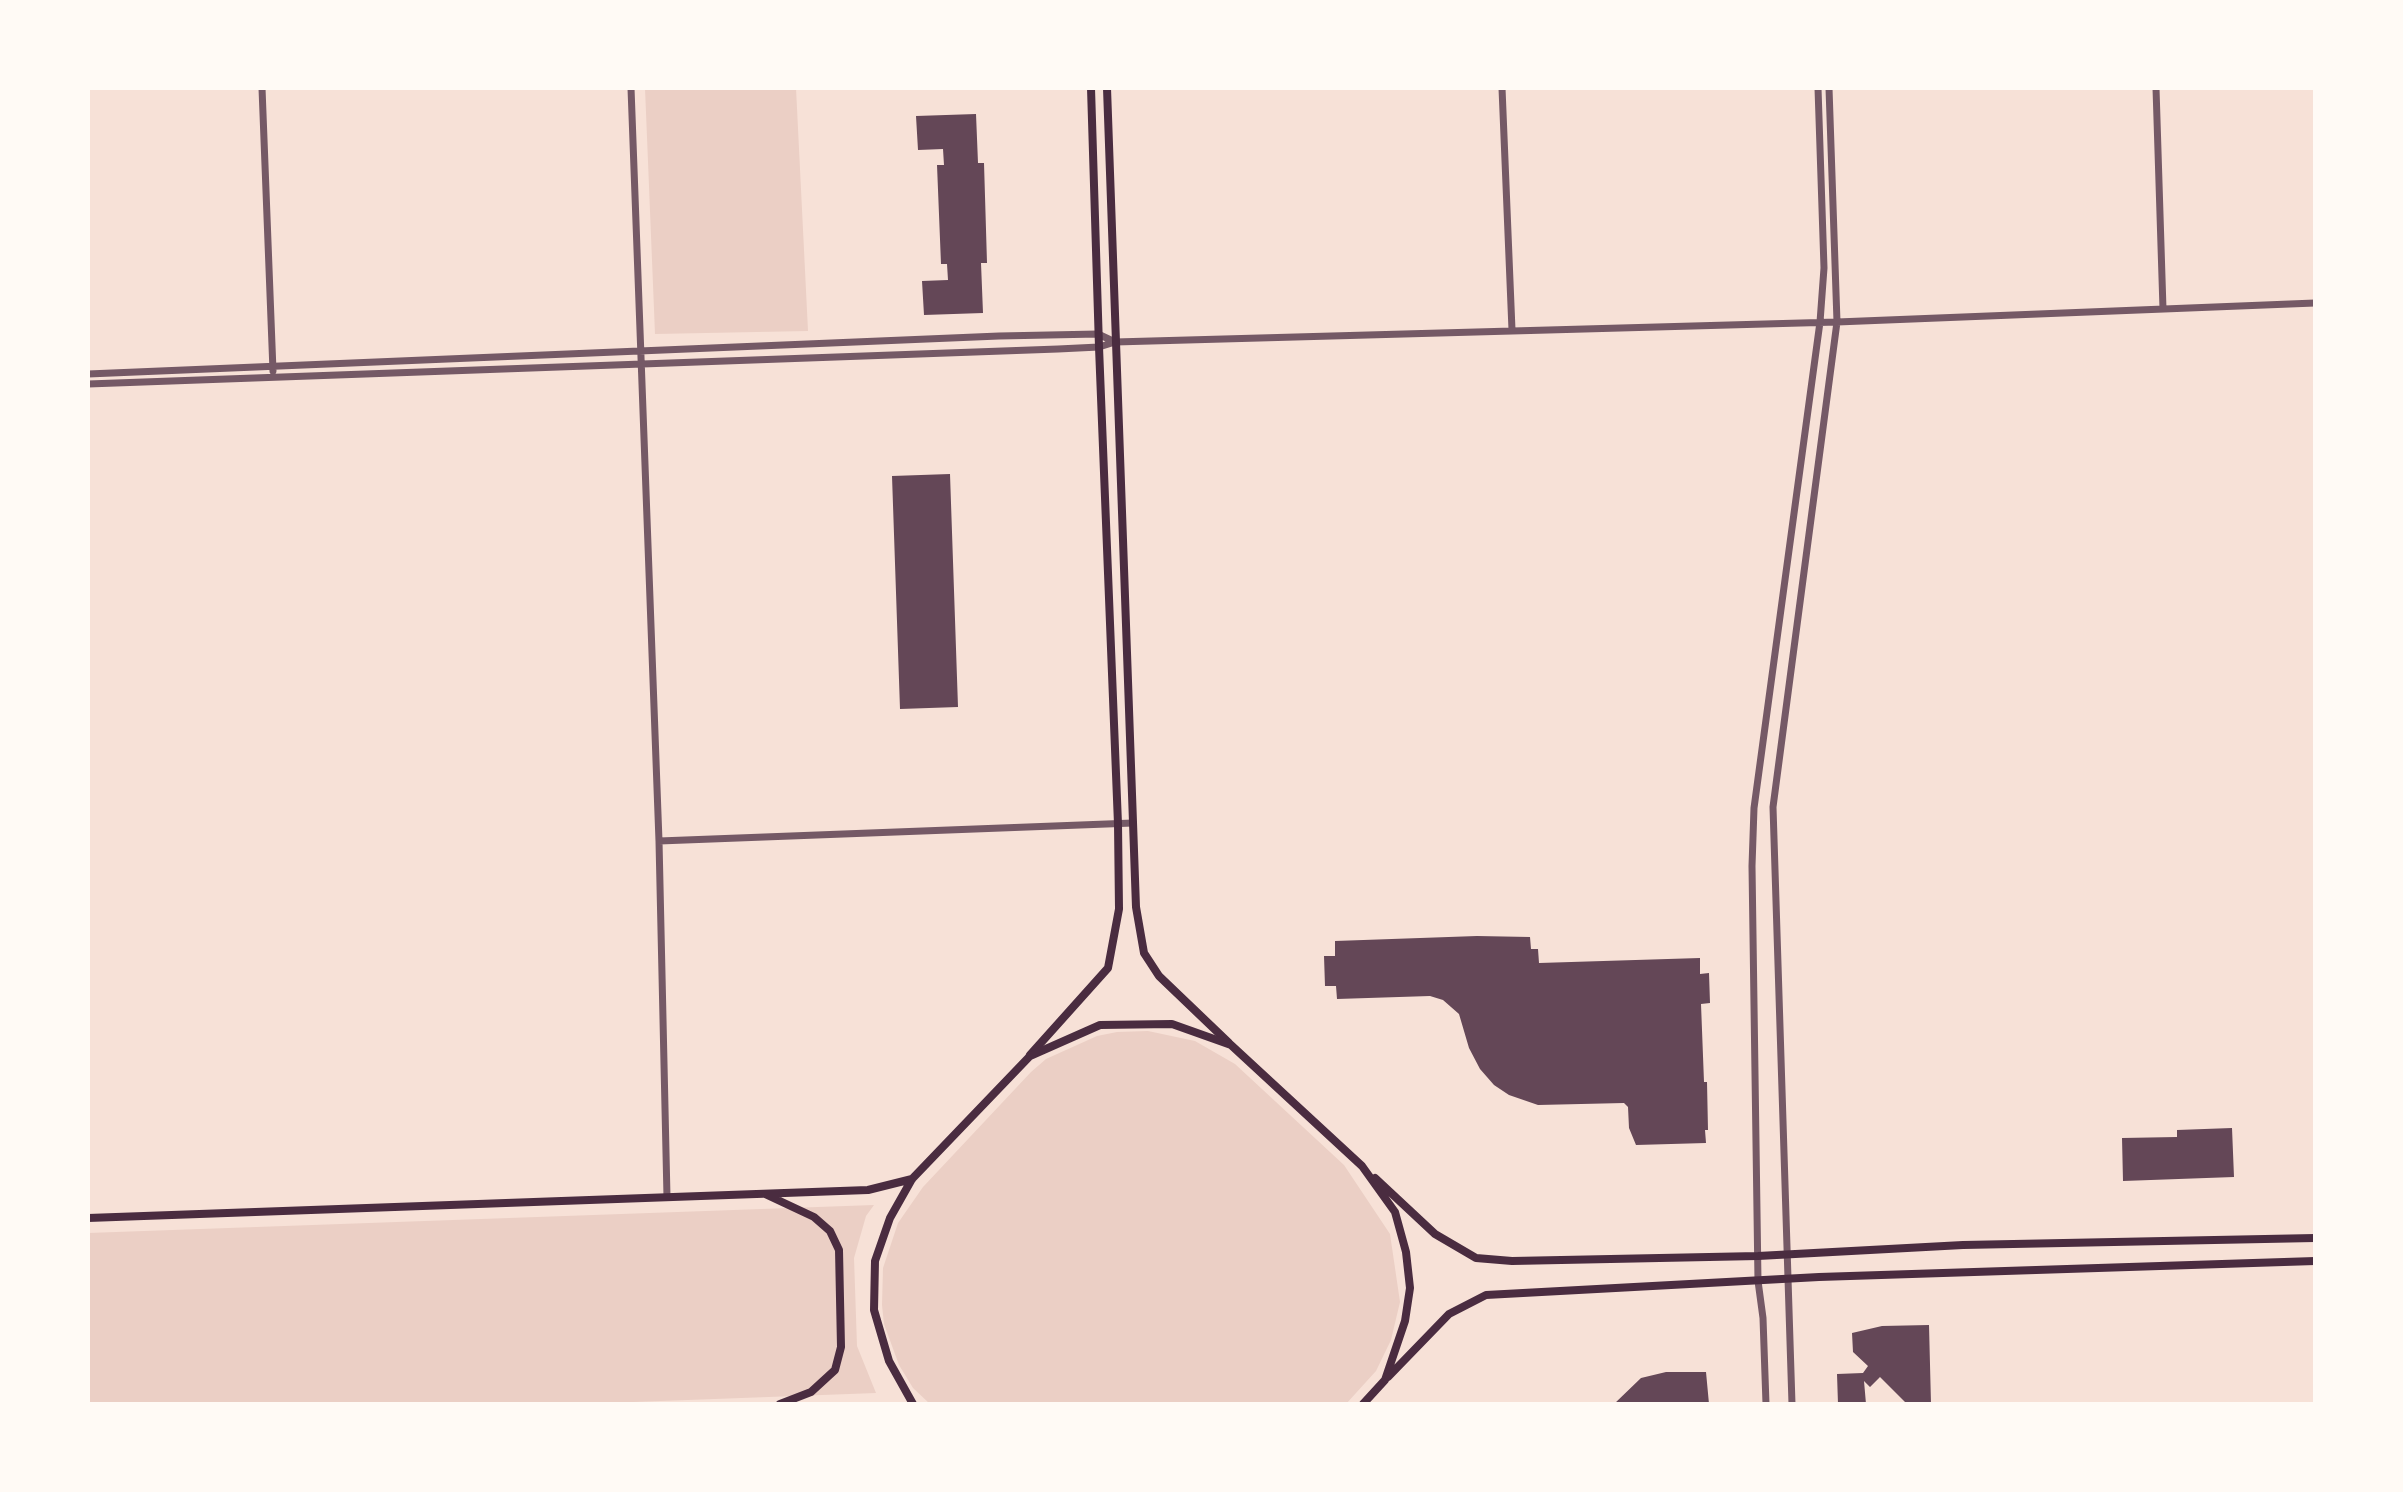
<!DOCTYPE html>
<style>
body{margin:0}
#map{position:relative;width:2403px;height:1492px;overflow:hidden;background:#f7e1d7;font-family:"Source Sans 3",sans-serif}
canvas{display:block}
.frame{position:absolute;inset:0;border:90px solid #fffaf5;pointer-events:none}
</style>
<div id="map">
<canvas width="2403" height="1492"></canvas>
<div class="frame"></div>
</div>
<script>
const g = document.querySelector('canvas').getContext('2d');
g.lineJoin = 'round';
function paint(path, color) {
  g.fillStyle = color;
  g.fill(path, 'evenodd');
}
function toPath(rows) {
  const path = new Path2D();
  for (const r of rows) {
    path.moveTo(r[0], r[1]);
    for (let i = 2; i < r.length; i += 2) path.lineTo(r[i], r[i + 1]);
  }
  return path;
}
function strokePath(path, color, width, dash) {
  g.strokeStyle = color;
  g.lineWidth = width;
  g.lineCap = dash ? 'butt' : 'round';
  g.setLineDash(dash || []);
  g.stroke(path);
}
const green = toPath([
 [645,88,796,88,808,331,655,334],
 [1148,1031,1195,1041,1235,1064,1344,1165,1390,1234,1400,1302,1391,1340,1376,1371,1346,1404,930,1404,913,1388,899,1365,884,1324,882,1305,883,1268,898,1223,923,1187,1031,1072,1046,1059,1097,1036,1117,1032],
 [874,1205,866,1216,854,1258,857,1346,876,1393,580,1404,88,1404,88,1233]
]);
const building = toPath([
 [976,114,978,163,984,163,987,263,981,263,983,313,924,315,922,281,948,280,947,264,941,264,937,165,944,165,943,149,918,150,916,116],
 [950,474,958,707,900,709,892,476],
 [1477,936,1530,937,1531,949,1538,949,1539,963,1700,958,1700,974,1709,973,1710,1003,1701,1004,1704,1082,1707,1082,1708,1130,1705,1130,1706,1143,1636,1145,1629,1128,1628,1107,1624,1103,1538,1105,1509,1095,1494,1085,1480,1069,1469,1048,1459,1014,1443,1000,1430,996,1337,999,1336,986,1325,986,1324,956,1335,956,1335,941],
 [2232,1128,2234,1177,2123,1181,2122,1138,2177,1137,2177,1130],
 [1929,1325,1931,1404,1907,1404,1880,1377,1870,1387,1864,1381,1866,1404,1838,1404,1837,1374,1863,1373,1868,1366,1853,1352,1852,1333,1882,1326],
 [1666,1372,1706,1372,1709,1404,1614,1404,1641,1378]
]);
const tertiary = toPath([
 [262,88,273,371],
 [631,88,659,841,667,1197],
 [1502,88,1512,330],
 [2156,88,2163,309],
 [88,374,999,336,1098,334,1115,342],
 [88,384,1058,349,1099,347,1115,342,1837,322,2315,303],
 [659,841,1133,823],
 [1766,1404,1763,1318,1758,1281,1752,866,1754,808,1820,322,1824,268,1818,88],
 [1792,1404,1773,807,1837,322,1829,88]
]);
const secondary = toPath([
 [1107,88,1136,907,1144,953,1159,976,1229,1043],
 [1030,1055,1108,968,1119,909,1118,824,1099,347,1091,88]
]);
const primary = toPath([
 [1375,1178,1435,1234,1476,1258,1512,1261,1758,1256,1963,1245,2315,1238],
 [765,1194,814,1217,830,1231,839,1250,841,1347,835,1370,811,1392,780,1404],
 [88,1218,868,1190,912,1179],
 [1388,1377,1449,1314,1486,1295,1819,1277,2315,1261],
 [913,1404,889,1361,874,1310,875,1261,890,1218,912,1179,1030,1056,1100,1025,1172,1024,1231,1045,1362,1166,1395,1212,1406,1252,1410,1288,1405,1321,1385,1380,1363,1404]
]);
paint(green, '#ebcfc5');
paint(building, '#644757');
strokePath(tertiary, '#755966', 7);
strokePath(secondary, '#4a2c40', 8);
strokePath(primary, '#4a2c40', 8);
</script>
